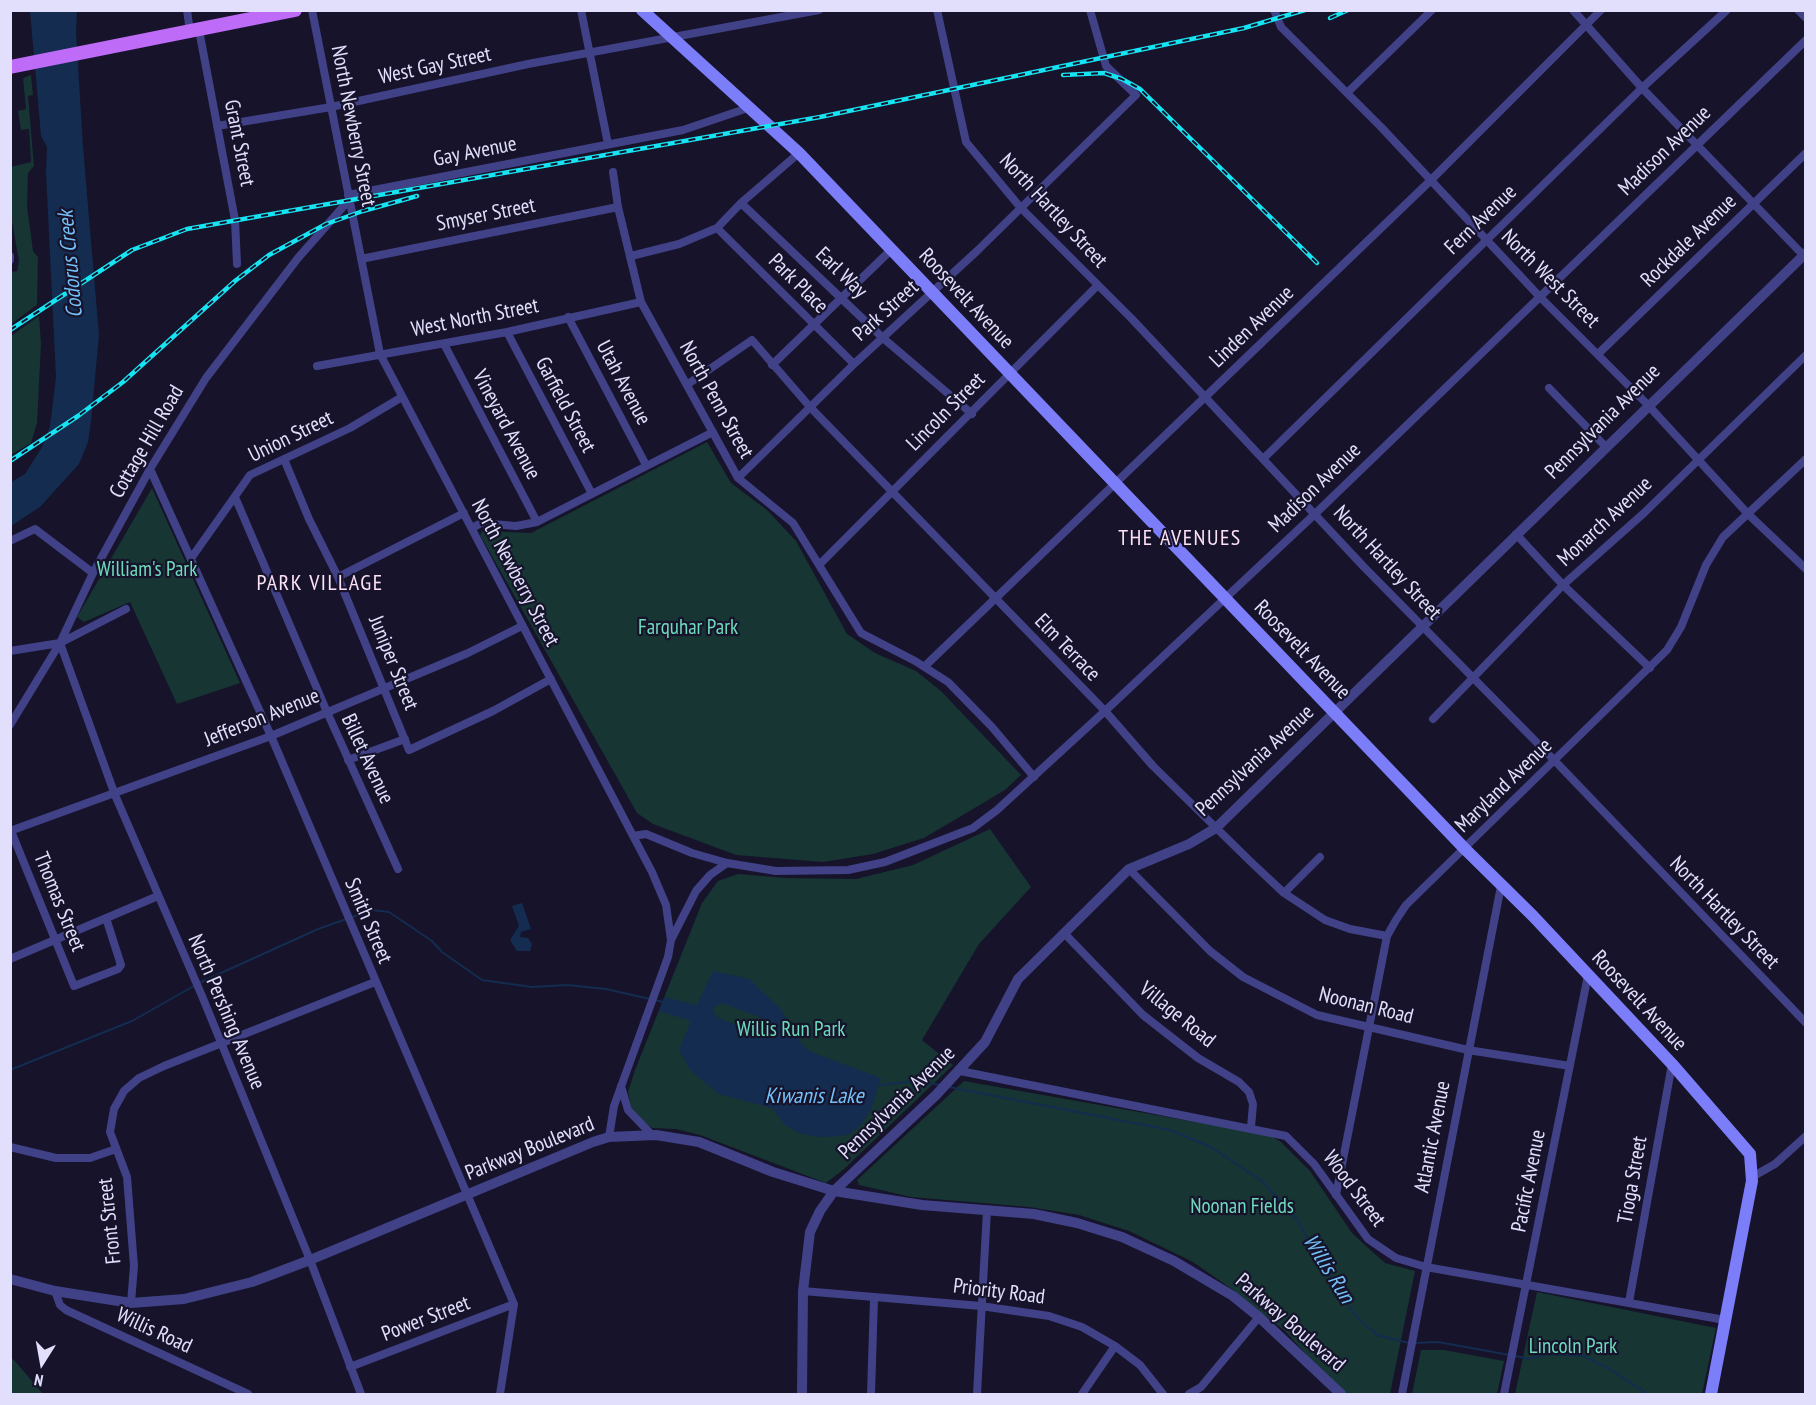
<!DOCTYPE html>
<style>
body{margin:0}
#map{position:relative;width:1816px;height:1405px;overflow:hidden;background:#16132b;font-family:"PT Sans Narrow",sans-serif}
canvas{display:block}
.frame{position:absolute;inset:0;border:12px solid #e2dffd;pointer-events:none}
.north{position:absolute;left:12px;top:1333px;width:60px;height:60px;-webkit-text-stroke:4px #16132b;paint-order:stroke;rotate:191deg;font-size:16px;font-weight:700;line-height:24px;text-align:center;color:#e2dffd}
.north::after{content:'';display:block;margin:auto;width:21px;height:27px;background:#e2dffd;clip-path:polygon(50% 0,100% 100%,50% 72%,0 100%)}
</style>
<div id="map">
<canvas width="1816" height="1405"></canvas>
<div class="frame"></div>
<div class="north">N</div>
</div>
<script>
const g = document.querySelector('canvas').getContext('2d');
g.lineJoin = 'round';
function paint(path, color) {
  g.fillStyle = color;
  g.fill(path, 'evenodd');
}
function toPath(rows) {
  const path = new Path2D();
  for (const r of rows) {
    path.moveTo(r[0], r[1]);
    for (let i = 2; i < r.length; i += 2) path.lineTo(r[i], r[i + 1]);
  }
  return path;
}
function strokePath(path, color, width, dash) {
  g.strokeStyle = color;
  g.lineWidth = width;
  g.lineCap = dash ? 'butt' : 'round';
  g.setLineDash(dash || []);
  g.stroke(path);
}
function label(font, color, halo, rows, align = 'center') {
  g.font = font + ' "PT Sans Narrow",sans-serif';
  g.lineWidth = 4.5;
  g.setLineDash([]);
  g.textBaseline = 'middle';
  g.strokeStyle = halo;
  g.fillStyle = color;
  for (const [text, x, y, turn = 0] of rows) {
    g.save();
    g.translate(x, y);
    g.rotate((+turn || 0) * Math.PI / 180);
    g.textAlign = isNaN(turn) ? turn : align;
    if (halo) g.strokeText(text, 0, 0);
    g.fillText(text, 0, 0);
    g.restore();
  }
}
const green = toPath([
 [31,75,33,95,28,96,34,166,28,173,27,206,33,251,38,257,37,305,11,324,11,272,17,271,19,261,11,216,11,167,31,162,29,129,21,130,18,111,26,109,23,78],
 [39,316,41,344,37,423,31,443,11,455,11,336],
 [707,442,731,483,767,510,796,541,847,634,875,653,916,671,941,691,1021,775,1005,790,924,838,873,854,823,862,736,855,653,824,637,813,480,535,482,531,531,533],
 [152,488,240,683,177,704,130,602,84,622,77,617],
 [990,829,1031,887,979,944,922,1040,953,1065,844,1169,826,1183,700,1135,676,1129,652,1128,632,1113,628,1092,635,1070,702,903,718,881,738,874,786,878,856,879,913,865],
 [964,1081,1269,1135,1281,1142,1310,1171,1352,1233,1367,1247,1385,1263,1415,1271,1390,1394,1346,1393,1320,1370,1286,1332,1233,1290,1193,1262,1129,1231,1079,1215,1029,1207,911,1197,859,1185,857,1180],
 [1537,1292,1716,1328,1702,1394,1515,1394],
 [1421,1350,1444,1350,1504,1361,1497,1394,1412,1394],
 [11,1358,14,1360,43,1394,11,1394]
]);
const water = toPath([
 [30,11,77,11,76,32,83,147,99,335,91,421,88,442,79,464,40,507,11,526,11,482,25,474,42,447,50,426,56,377,46,173,47,147,41,136],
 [522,903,531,929,521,932,520,937,528,938,532,944,530,951,517,951,510,940,519,926,512,906],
 [713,971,749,979,781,1009,802,1044,811,1052,881,1078,871,1109,860,1126,850,1134,838,1136,818,1137,799,1133,785,1125,772,1108,719,1094,690,1070,679,1049,691,1021,659,1011,664,997,697,1005],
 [722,1003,770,1021,773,1030,766,1036,718,1018,713,1010,715,1006]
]);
const stream = toPath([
 [199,983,318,929,372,910,389,912,432,941,442,952,482,980,532,987,567,985,606,989,663,1002],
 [10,1070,132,1021,194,986],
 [880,1085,917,1081,940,1085],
 [949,1087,1170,1130,1211,1147,1262,1181,1296,1218,1342,1298,1358,1318,1377,1335,1409,1343],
 [1415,1343,1438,1342,1510,1355],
 [1516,1356,1528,1359,1550,1354,1583,1356,1608,1368,1648,1394]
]);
const minor = toPath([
 [187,10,190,32],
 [312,10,380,354,652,872,666,905,671,940,668,957,614,1106,609,1137],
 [581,10,608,144],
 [937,10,966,142,1020,207,1132,319,1363,566,1555,761,1806,1023],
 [1274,10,1281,27,1382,128,1539,296,1647,404,1748,514,1806,569],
 [1573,10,1642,88,1806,258],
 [1798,10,1806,18],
 [199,30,235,220,237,264],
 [1347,93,1432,10],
 [217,126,331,107,528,64,819,10],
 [613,172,618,207,641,302,738,478,793,523,861,633,915,661,948,682,992,727,1034,777],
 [348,195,683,130,751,107],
 [741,203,883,338,972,414],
 [717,228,854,364],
 [10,256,10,260],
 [631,256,679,244,717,228,741,203,799,153],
 [361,259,618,207],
 [568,317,646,465],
 [507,332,592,494],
 [444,344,537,522],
 [1598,354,1806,153],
 [772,365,892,249],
 [317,366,507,332,641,302],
 [688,384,752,340,810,407,1105,711,1153,766,1251,862,1284,893,1325,920,1350,929,1387,936],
 [1549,388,1605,446],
 [1264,458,1642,88,1727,10],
 [284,459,309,519,338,577,409,750,493,711,551,679],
 [150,469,271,736,514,1304,500,1394],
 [738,478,854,364,977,251,1136,95,1106,66,1090,10],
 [235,497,327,712,398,869],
 [472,528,481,523,516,526,537,522,713,432],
 [1516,534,1563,585,1650,668],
 [10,541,35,529,93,573],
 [192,557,250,475,350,428,402,397],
 [819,565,1098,285],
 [338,577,464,513],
 [60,643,115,795,202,996,310,1260,361,1394],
 [10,651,60,643,126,609],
 [925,666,1430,181,1601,10],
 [1433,719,1563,585,1644,513,1806,355],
 [10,725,60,643,93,573,150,469,206,378,298,258,349,200],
 [348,760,405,739],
 [10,831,271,736,468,653,522,626],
 [11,831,74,986,118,969,121,965,106,918],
 [633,836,646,834,692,853,727,863,776,871,848,870,885,862,973,828,997,810,1105,711,1316,513,1806,40],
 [1129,869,1210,951,1243,977,1317,1015,1468,1050,1570,1066],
 [1284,893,1320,857],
 [1064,933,1143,1015,1198,1058,1239,1082,1249,1092,1253,1104,1251,1127],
 [671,940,696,891,710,875,727,863],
 [10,959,158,896],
 [960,1071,1286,1136,1314,1164,1368,1239,1396,1258,1426,1267,1725,1320],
 [621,1086,628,1110,652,1135],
 [10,1147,56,1158,90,1158,116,1149],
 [1752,1177,1775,1164,1806,1136],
 [1336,1195,1387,936,1396,920,1406,905,1667,650,1681,627,1706,565,1723,537,1806,459],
 [55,1291,60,1305,66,1310,248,1394],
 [803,1291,981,1306,1049,1316,1082,1327,1115,1346,1140,1365,1163,1394],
 [1629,1302,1672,1064],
 [131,1303,134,1266,127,1177,110,1132,114,1109,124,1091,139,1078,164,1066,375,982],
 [350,1367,514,1304],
 [871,1394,874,1299],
 [977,1394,987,1210],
 [1082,1394,1115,1346],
 [1189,1394,1201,1387,1259,1317],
 [1402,1394,1501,886],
 [1504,1394,1588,975]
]);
const tertiary = toPath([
 [10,1279,55,1291,131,1303,184,1299,252,1282,310,1260,593,1142,609,1137,656,1135,699,1142,773,1172,834,1191,922,1205,1034,1214,1077,1223,1122,1237,1174,1261,1233,1296,1259,1317,1341,1394],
 [802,1394,803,1291,810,1232,820,1211,834,1191,936,1095,985,1042,1018,979,1129,869,1189,844,1216,828,1806,253]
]);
const secondary = toPath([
 [642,10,799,153,1465,849,1533,916,1672,1064,1750,1154,1752,1181,1711,1394]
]);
const primary = toPath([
 [10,67,295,10]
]);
const rail = toPath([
 [1330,18,1348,10],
 [1063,75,1104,73,1122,79,1140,89,1317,263],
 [10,330,132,250,187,229,820,117,1244,28,1305,10],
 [10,461,78,416,123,382,235,281,269,255,326,224,363,211,417,196]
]);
const streetNames = [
 ["West Gay Street",435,66,-12],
 ["North Newberry Street",353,126,79],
 ["Grant Street",239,143,79],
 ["Madison Avenue",1665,151,-44],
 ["Gay Avenue",475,152,-11],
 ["North Hartley Street",1053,211,47],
 ["Smyser Street",486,215,-11],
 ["Fern Avenue",1481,220,-44],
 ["Rockdale Avenue",1689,241,-44],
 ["Earl Way",841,273,44],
 ["North West Street",1550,279,45],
 ["Park Place",798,284,45],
 ["Roosevelt Avenue",966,299,47],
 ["Park Street",886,311,-42],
 ["West North Street",475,318,-11],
 ["Linden Avenue",1252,327,-44],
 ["Utah Avenue",623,383,62],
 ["North Penn Street",716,400,61],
 ["Garfield Street",565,405,62],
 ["Lincoln Street",946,412,-45],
 ["Pennsylvania Avenue",1603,422,-45],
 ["Vineyard Avenue",506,425,62],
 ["Union Street",291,437,-26],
 ["Cottage Hill Road",147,442,-60],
 ["Madison Avenue",1315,488,-44],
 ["Monarch Avenue",1605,522,-43],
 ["North Hartley Street",1387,563,47],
 ["North Newberry Street",515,573,62],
 ["Elm Terrace",1067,648,46],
 ["Roosevelt Avenue",1302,650,46],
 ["Juniper Street",393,663,68],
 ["Jefferson Avenue",262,718,-22],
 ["Billet Avenue",367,759,65],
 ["Pennsylvania Avenue",1255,761,-43],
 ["Maryland Avenue",1504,786,-44],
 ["Thomas Street",59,902,68],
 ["North Hartley Street",1724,913,46],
 ["Smith Street",368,921,67],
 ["Roosevelt Avenue",1639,1001,47],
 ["Noonan Road",1366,1006,14],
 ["North Pershing Avenue",226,1012,67],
 ["Village Road",1177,1015,39],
 ["Pennsylvania Avenue",897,1103,-44],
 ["Atlantic Avenue",1433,1137,-79],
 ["Parkway Boulevard",530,1149,-22],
 ["Tioga Street",1633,1180,-80],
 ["Pacific Avenue",1529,1181,-79],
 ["Wood Street",1354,1189,53],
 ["Front Street",110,1221,-96],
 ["Priority Road",999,1292,7],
 ["Power Street",426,1319,-21],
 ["Parkway Boulevard",1290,1323,41],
 ["Willis Road",154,1331,25]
];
const parkNames = [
 ["William's Park",147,570],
 ["Farquhar Park",688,628],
 ["Willis Run Park",791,1030],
 ["Noonan Fields",1242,1207],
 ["Lincoln Park",1573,1347]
];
const waterNames = [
 ["Codorus Creek",71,264,-95],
 ["Kiwanis Lake",814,1097],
 ["Willis Run",1328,1269,58]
];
const neighbourhoodNames = [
 ["THE AVENUES",1180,539],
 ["PARK VILLAGE",320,584]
];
paint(green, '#163533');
paint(water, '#132c50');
strokePath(stream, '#132c50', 2);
strokePath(minor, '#414187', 8);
strokePath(tertiary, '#414187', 10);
strokePath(secondary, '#7c7df8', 12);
strokePath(primary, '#be6cf7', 14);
strokePath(rail, '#16e4f2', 4.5);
strokePath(rail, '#16132b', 2, [7]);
label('21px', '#e2dffd', '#16132b', streetNames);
label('21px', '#6ddbbc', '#16132b', parkNames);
label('italic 22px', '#73bff7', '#16132b', waterNames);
g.letterSpacing = '1.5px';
label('22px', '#fde1f4', '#16132b', neighbourhoodNames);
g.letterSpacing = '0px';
</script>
